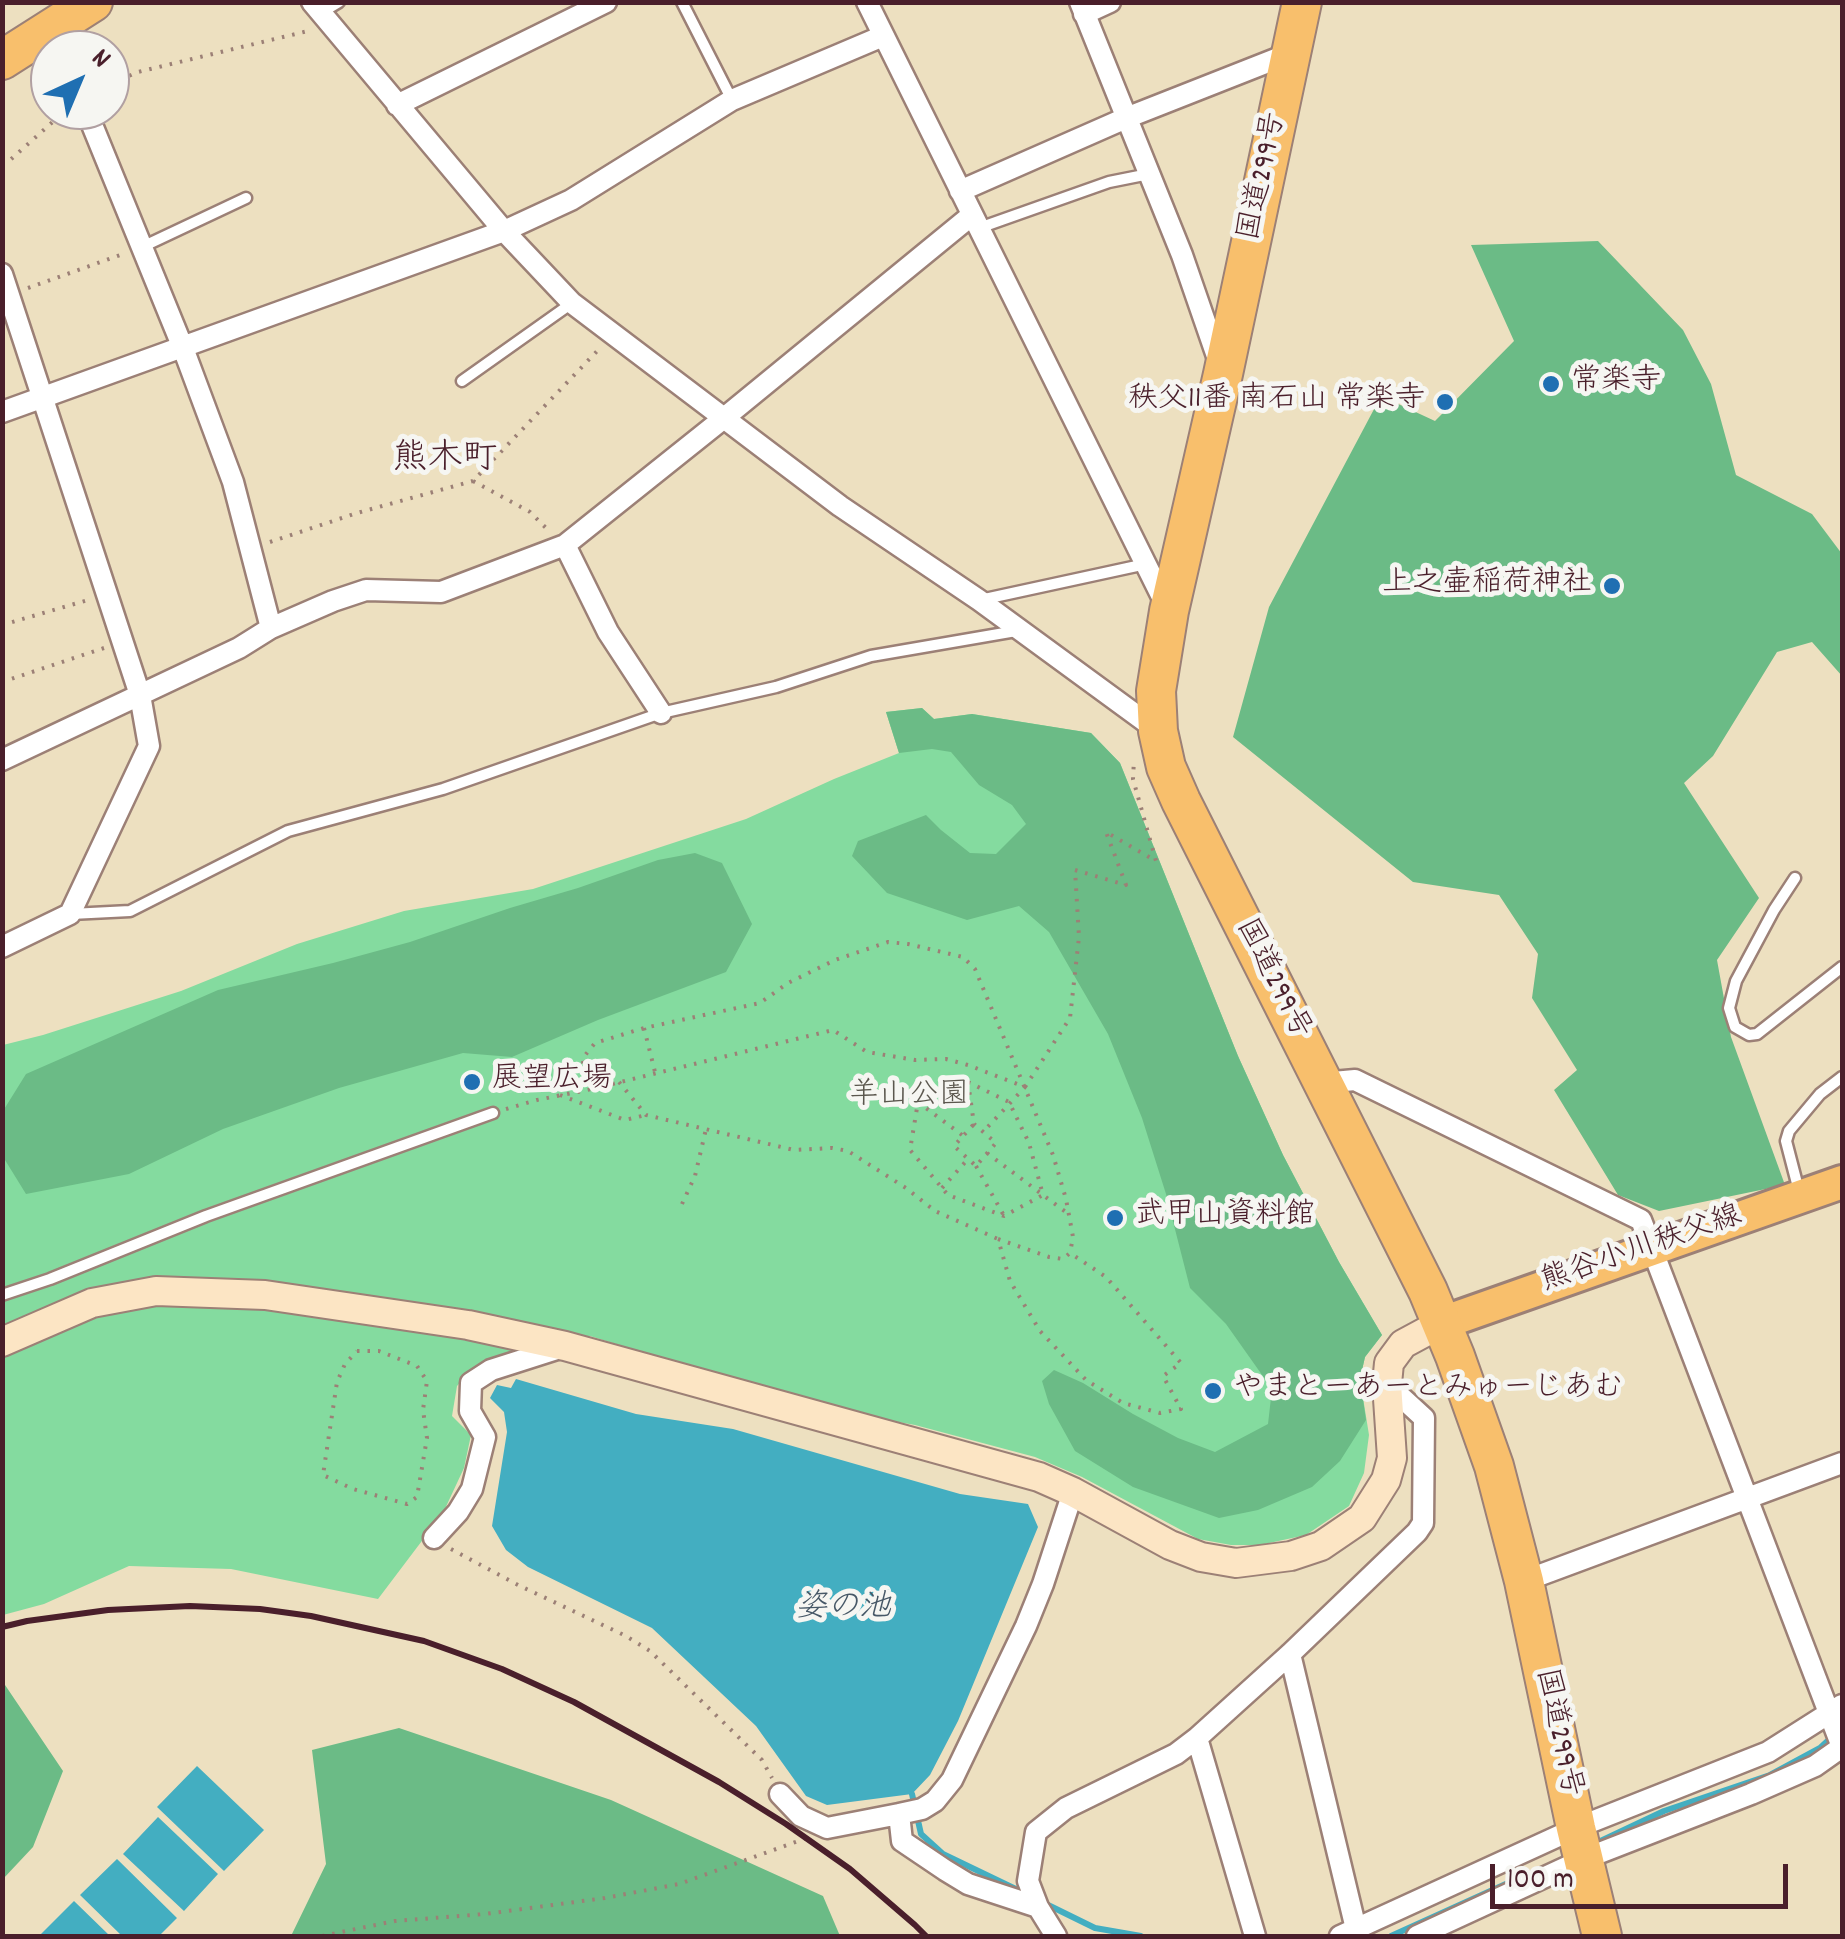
<!DOCTYPE html>
<meta charset="utf-8">
<style>
body{margin:0}
#map{position:relative;width:1845px;height:1939px;overflow:hidden;background:#ede0c0;font-family:Dekko,sans-serif}
canvas{display:block}
.frame{position:absolute;inset:0;border:5px solid #4a1f2b;pointer-events:none}
.north{position:absolute;left:30px;top:30px;width:100px;height:100px;box-sizing:border-box;background:#f6f6f2;border:2px solid #b1a0a2;border-radius:50%;rotate:44deg;font-size:28px;font-weight:700;line-height:40px;text-align:center;color:#4a1f2b}
.north::after{content:'';display:block;margin:auto;width:35px;height:45px;background:#1f6fb2;clip-path:polygon(50% 0,100% 100%,50% 72%,0 100%)}
.scale{position:absolute;left:1490px;top:1864px;width:298px;height:45px;box-sizing:border-box;border:5px solid #4a1f2b;border-top:0;padding-left:12px;font-size:30px;line-height:35px;white-space:nowrap;color:#4a1f2b;-webkit-text-stroke:8px #f6f6f2;paint-order:stroke}
</style>
<div id="map">
<canvas width="1845" height="1939"></canvas>
<div class="frame"></div>
<div class="north">N</div>
<div class="scale">100 m</div>
</div>
<script>
const g = document.querySelector('canvas').getContext('2d');
g.lineJoin = 'round';
function paint(path, color) {
  g.fillStyle = color;
  g.fill(path, 'evenodd');
}
function toPath(rows) {
  const path = new Path2D();
  for (const r of rows) {
    path.moveTo(r[0], r[1]);
    for (let i = 2; i < r.length; i += 2) path.lineTo(r[i], r[i + 1]);
  }
  return path;
}
function strokePath(path, color, width, dash) {
  g.strokeStyle = color;
  g.lineWidth = width;
  g.lineCap = dash ? 'butt' : 'round';
  g.setLineDash(dash || []);
  g.stroke(path);
}
function label(font, color, halo, rows, align = 'center') {
  g.font = font + ' Dekko,"Klee One",sans-serif';
  g.lineWidth = 10;
  g.setLineDash([]);
  g.textBaseline = 'middle';
  g.strokeStyle = halo;
  g.fillStyle = color;
  for (const [text, x, y, turn = 0] of rows) {
    g.save();
    g.translate(x, y);
    g.rotate((+turn || 0) * Math.PI / 180);
    g.textAlign = isNaN(turn) ? turn : align;
    if (halo) g.strokeText(text, 0, 0);
    g.fillText(text, 0, 0);
    g.restore();
  }
}
const green = toPath([
 [922,708,934,719,972,714,1091,733,1120,763,1238,1056,1283,1155,1339,1262,1382,1335,1365,1357,1360,1379,1369,1435,1364,1473,1349,1506,1306,1535,1260,1545,1231,1545,1198,1539,1082,1477,1035,1457,915,1425,831,1410,590,1336,541,1356,474,1367,457,1386,452,1416,471,1435,464,1468,443,1513,378,1599,231,1569,129,1566,44,1604,3,1615,3,1045,43,1035,181,991,297,944,404,911,533,889,746,819,834,779,899,753,886,712]
]);
const forest = toPath([
 [1598,241,1683,330,1711,384,1736,475,1812,514,1842,554,1842,676,1812,642,1777,652,1713,756,1684,783,1759,898,1717,960,1731,1037,1785,1185,1659,1211,1618,1195,1554,1090,1577,1070,1532,998,1538,954,1499,895,1413,882,1233,737,1269,607,1381,396,1435,421,1514,341,1471,245],
 [922,708,934,719,972,714,1091,733,1120,763,1238,1056,1283,1155,1339,1262,1382,1335,1365,1357,1360,1379,1366,1420,1340,1461,1312,1487,1258,1510,1219,1518,1133,1487,1075,1451,1049,1404,1042,1381,1054,1370,1083,1383,1133,1414,1178,1438,1215,1452,1268,1424,1272,1389,1226,1324,1190,1288,1166,1194,1142,1118,1108,1034,1049,932,1019,906,967,920,887,893,852,856,858,841,926,815,941,830,970,853,996,854,1026,824,1012,805,979,785,951,752,932,749,899,753,886,712],
 [695,853,722,863,752,924,726,972,598,1020,512,1057,463,1053,339,1088,223,1129,129,1174,26,1194,5,1160,3,1147,3,1111,26,1074,218,990,333,963,410,942,510,908,578,888,658,860],
 [3,1682,63,1771,33,1847,3,1879],
 [399,1728,611,1800,823,1896,840,1936,291,1936,326,1864,312,1750]
]);
const water = toPath([
 [516,1379,636,1414,733,1429,960,1494,1028,1504,1038,1527,958,1721,930,1775,912,1794,827,1805,806,1796,756,1726,652,1628,528,1567,506,1550,492,1526,507,1432,504,1412,490,1398,497,1385,511,1388],
 [197,1766,264,1830,224,1871,157,1807],
 [158,1817,218,1874,184,1911,123,1854],
 [117,1859,177,1918,159,1936,122,1936,80,1895],
 [74,1901,110,1936,39,1936]
]);
const stream = toPath([
 [912,1794,921,1834,943,1854,1022,1892],
 [1592,1845,1664,1811,1770,1775,1820,1748,1834,1735],
 [1042,1902,1095,1928,1141,1936],
 [1391,1936,1508,1883]
]);
const path = toPath([
 [110,84,138,72,308,31],
 [2,164,9,161,66,110],
 [28,288,123,254],
 [473,481,530,512,548,530],
 [270,542,357,513,473,481,600,348],
 [2,625,88,600],
 [2,682,104,648],
 [644,1028,655,1072],
 [619,1082,646,1115,794,1150,832,1148,848,1151,906,1188,935,1211,998,1239],
 [968,1082,1009,1102,1029,1143,1043,1195,1004,1216,948,1195,910,1150,918,1102,968,1082],
 [968,1082,974,1124,996,1143,976,1166,954,1146,974,1124],
 [1025,1087,1070,1018,1079,937,1075,870,1126,885,1106,832,1156,861,1133,779,1134,759],
 [592,1089,833,1030,867,1052,915,1060,946,1059,968,1065,1025,1087,983,1132],
 [560,1095,625,1120,646,1115],
 [918,1102,962,1135],
 [506,1109,537,1100,592,1089,582,1059,595,1043,644,1028,760,1003,788,983,835,960,888,942,908,944,963,957,975,969,1053,1155,1066,1199,1073,1237,1070,1253],
 [987,1153,1067,1213],
 [976,1166,1003,1214],
 [942,1188,968,1159],
 [682,1204,695,1176,706,1129],
 [998,1239,1049,1257,1063,1259,1070,1253,1106,1277,1181,1363,1163,1376,1181,1409,1160,1413,1123,1403,1086,1380,1040,1331,1010,1281,998,1239],
 [357,1351,379,1351,417,1366,427,1381,423,1410,427,1438,417,1497,407,1504,353,1489,323,1475,337,1382,345,1364,357,1351],
 [451,1549,518,1585,626,1636,650,1651,762,1760,772,1778],
 [322,1936,395,1921,485,1914,605,1898,679,1884,804,1839]
]);
const lane = toPath([
 [682,2,732,100],
 [319,14,339,2],
 [979,228,1109,182,1149,174],
 [142,247,246,198],
 [462,381,572,303],
 [980,600,1146,564],
 [1795,878,1774,910,1736,981,1729,1008,1735,1027,1749,1035,1757,1034,1842,967],
 [71,914,130,911,288,831,443,789,661,713,776,687,871,656,1016,631],
 [1799,1191,1786,1141,1789,1131,1820,1094,1842,1077],
 [2,1295,50,1279,206,1216,493,1113]
]);
const street = toPath([
 [312,2,504,231,572,303,840,506,979,600,1158,731],
 [867,2,1166,605],
 [1080,2,1182,255,1219,362],
 [1084,14,1110,2],
 [397,105,606,2],
 [86,110,183,348,233,482,271,628],
 [960,191,1126,118,1291,53],
 [2,274,140,695,149,746,70,914,2,947],
 [2,412,504,231,571,200,732,100,883,36],
 [565,545,608,632,661,713],
 [2,760,239,648,271,628,333,601,366,590,441,592,565,545,724,418,972,215],
 [1322,1083,1355,1080,1641,1220,1842,1747],
 [434,1538,458,1512,472,1489,485,1437,470,1411,471,1383,491,1370,563,1347],
 [1524,1581,1842,1463],
 [1290,1654,1356,1929],
 [1197,1738,1255,1936],
 [780,1794,801,1816,827,1828,899,1814],
 [1038,1907,968,1884,945,1870,902,1841,899,1814,922,1809,935,1801,952,1780,1026,1626,1043,1584,1073,1492],
 [1056,1936,1038,1907,1028,1881,1036,1832,1066,1808,1176,1754,1197,1738,1290,1654,1417,1532,1423,1523,1424,1418,1387,1384],
 [1340,1936,1576,1828,1768,1752,1842,1705],
 [1417,1936,1584,1859,1751,1794,1815,1766,1842,1747]
]);
const secondary = toPath([
 [2,1342,92,1303,156,1291,265,1295,468,1325,565,1346,1039,1477,1073,1492,1170,1545,1201,1557,1236,1563,1291,1556,1321,1546,1362,1518,1386,1480,1392,1458,1387,1384,1389,1363,1403,1344,1442,1323]
]);
const primary = toPath([
 [1442,1323,1842,1182]
]);
const highway = toPath([
 [1302,2,1223,374,1169,611,1156,691,1158,731,1166,767,1181,801,1428,1291,1455,1356,1494,1466,1524,1581,1576,1828,1602,1936],
 [2,60,93,2]
]);
const rail = toPath([
 [2,1627,27,1621,108,1610,190,1606,260,1609,311,1616,424,1641,502,1669,574,1702,719,1782,786,1824,850,1869,915,1925,926,1936]
]);
const markers = [
 [1551,384,10,"#1f6fb2"],
 [1445,402,10,"#1f6fb2"],
 [1612,586,10,"#1f6fb2"],
 [472,1082,10,"#1f6fb2"],
 [1115,1218,10,"#1f6fb2"],
 [1213,1391,10,"#1f6fb2"]
];
const streetNames = [
 ["国道299号",1265,177,-78],
 ["国道299号",1271,980,63],
 ["熊谷小川秩父線",1642,1251,-19],
 ["国道299号",1556,1733,78]
];
const poiNames = [
 ["常楽寺",1571,384],
 ["秩父11番 南石山 常楽寺",1425,402,"right"],
 ["上之壷稲荷神社",1592,586,"right"],
 ["展望広場",492,1082],
 ["武甲山資料館",1135,1218],
 ["やまとーあーとみゅーじあむ",1233,1391]
];
const parkNames = [
 ["羊山公園",909,1098]
];
const waterNames = [
 ["姿の池",843,1611]
];
const quarterNames = [
 ["熊木町",445,462]
];
paint(green, '#84db9f');
paint(forest, '#6bbb86');
paint(water, '#43aec1');
strokePath(stream, '#43aec1', 6);
strokePath(lane, '#9c8076', 15);
strokePath(street, '#9c8076', 25);
strokePath(secondary, '#9c8076', 32);
strokePath(primary, '#9c8076', 38);
strokePath(highway, '#9c8076', 42);
strokePath(path, '#9c8076', 4, [2.5, 8]);
strokePath(lane, '#fff', 10);
strokePath(street, '#fff', 20);
strokePath(secondary, '#fce5c4', 28);
strokePath(primary, '#f8bf6c', 32);
strokePath(highway, '#f8bf6c', 38);
strokePath(rail, '#4a1f2b', 6);
for (const [x, y, r, color] of markers) {
  const dot = new Path2D();
  dot.arc(x, y, r, 0, 2 * Math.PI);
  g.fillStyle = color;
  g.fill(dot);
  strokePath(dot, '#f6f6f2', 4);
}
label('30px', '#4a1f2b', '#f6f6f2', streetNames);
label('30px', '#4a1f2b', '#f6f6f2', poiNames, 'left');
label('30px', '#5b574e', '#f6f6f2', parkNames);
label('italic 32px', '#475867', '#f6f6f2', waterNames);
label('35px', '#4a1f2b', '#f6f6f2', quarterNames);
</script>
